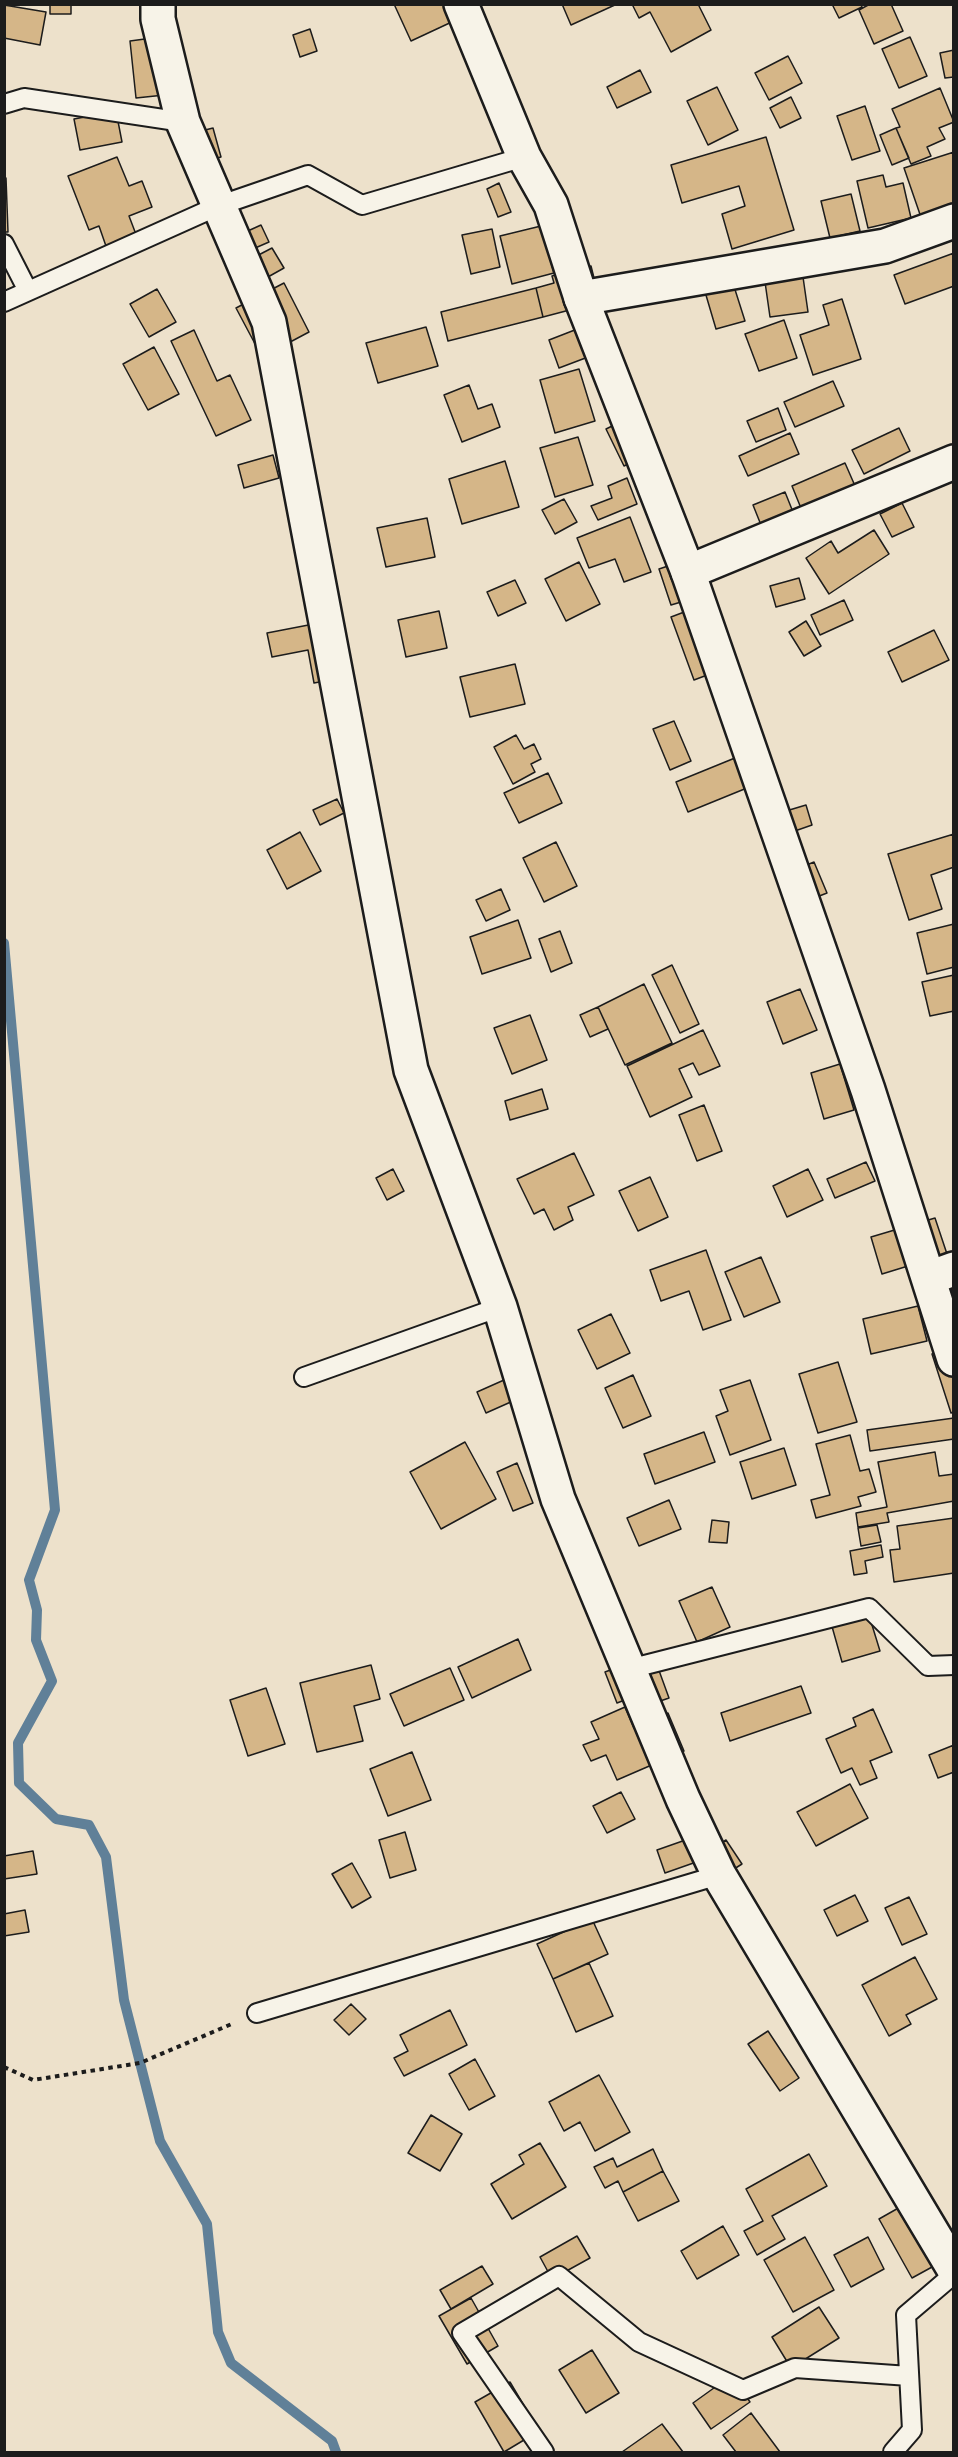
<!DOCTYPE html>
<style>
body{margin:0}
#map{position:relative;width:958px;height:2457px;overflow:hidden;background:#ede1cb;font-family:Delius,sans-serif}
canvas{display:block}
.frame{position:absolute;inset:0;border:6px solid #1c1c1c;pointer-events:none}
</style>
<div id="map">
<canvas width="958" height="2457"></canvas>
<div class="frame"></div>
</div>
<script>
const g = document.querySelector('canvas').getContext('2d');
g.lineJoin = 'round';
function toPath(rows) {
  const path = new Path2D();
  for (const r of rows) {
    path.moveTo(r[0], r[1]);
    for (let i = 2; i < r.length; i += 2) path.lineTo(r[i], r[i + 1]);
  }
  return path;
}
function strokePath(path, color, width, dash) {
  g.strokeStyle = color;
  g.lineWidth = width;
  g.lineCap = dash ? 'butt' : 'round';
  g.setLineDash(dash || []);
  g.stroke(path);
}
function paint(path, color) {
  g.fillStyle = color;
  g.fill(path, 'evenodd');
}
const stream = toPath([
 [4,943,55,1510,29,1580,37,1610,36,1640,52,1681,18,1743,19,1783,56,1819,89,1825,106,1857,124,2000,160,2141,207,2224,218,2332,231,2363,332,2441,336,2452]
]);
const building = toPath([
 [50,4,71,4,71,14,50,14,50,4],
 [394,4,467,4,471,13,411,41,394,4],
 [562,4,617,4,571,25,562,4],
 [632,4,698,4,711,30,671,52,650,12,639,18,632,4],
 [832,4,861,4,862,7,839,18,832,4],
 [870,4,891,4,903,31,874,44,859,10,870,4],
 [4,5,46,12,40,45,4,38,4,5],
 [310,29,317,51,300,57,293,35,310,29],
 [167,36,174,94,136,98,130,41,167,36],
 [910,37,927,76,899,88,882,49,910,37],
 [954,50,954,77,945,78,940,53,954,50],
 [788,56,802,83,769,100,755,73,788,56],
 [640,70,651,92,617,108,607,87,640,70],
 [717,87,738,130,708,145,687,101,717,87],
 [940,88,954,122,939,128,945,139,927,147,931,156,911,164,896,128,900,127,892,109,940,88],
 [791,97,801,118,780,128,770,108,791,97],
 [865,106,880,151,852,160,837,116,865,106],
 [116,111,122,142,80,150,74,119,116,111],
 [213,128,221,157,185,166,178,137,213,128],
 [896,128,909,158,892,165,880,135,896,128],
 [766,137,794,230,732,249,722,214,745,206,739,186,682,203,671,165,766,137],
 [954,152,954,208,924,226,904,168,954,152],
 [117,157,129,186,142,181,152,207,129,216,137,237,107,249,99,226,89,230,68,176,117,157],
 [883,175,886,187,903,183,911,218,868,228,857,181,883,175],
 [4,178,6,178,8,232,4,232,4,178],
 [499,183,511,212,498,217,487,189,499,183],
 [851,194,860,231,830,238,821,201,851,194],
 [261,225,269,242,246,252,239,235,261,225],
 [541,226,554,273,512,284,500,236,541,226],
 [492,229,500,267,471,274,462,235,492,229],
 [272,248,284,268,259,282,247,261,272,248],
 [954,253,954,286,905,304,894,275,954,253],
 [801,263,808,312,770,317,763,268,801,263],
 [591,266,600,302,543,317,536,288,554,283,552,276,591,266],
 [731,277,745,321,716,329,703,285,731,277],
 [284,283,309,332,262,357,236,308,284,283],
 [536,288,543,317,448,341,441,312,536,288],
 [157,289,176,322,149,337,130,304,157,289],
 [842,299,861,359,813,375,800,335,829,325,823,305,842,299],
 [784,320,797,358,759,371,745,334,784,320],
 [585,326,596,354,559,368,549,340,585,326],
 [426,327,438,366,378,383,366,343,426,327],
 [194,330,217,381,230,375,251,420,216,436,171,341,194,330],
 [154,347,179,394,148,410,123,364,154,347],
 [579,369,595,421,555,433,540,380,579,369],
 [833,381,844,406,795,427,784,402,833,381],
 [469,385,478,409,492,404,500,427,462,442,444,395,469,385],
 [778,408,786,430,756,442,747,421,778,408],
 [639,413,657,450,624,466,606,429,639,413],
 [899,428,910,451,864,474,852,450,899,428],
 [790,433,799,454,748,476,739,456,790,433],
 [578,437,593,485,555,497,540,448,578,437],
 [273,455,279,478,244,488,238,465,273,455],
 [505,461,519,507,462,524,449,479,505,461],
 [845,463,859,495,805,518,792,486,845,463],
 [627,478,637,504,598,520,591,506,612,498,608,486,627,478],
 [785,492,797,522,765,535,753,505,785,492],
 [564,499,577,522,555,534,542,510,564,499],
 [902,503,914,527,892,537,880,514,902,503],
 [630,517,651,572,624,582,615,559,589,568,577,538,630,517],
 [427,518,435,557,386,567,377,528,427,518],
 [874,530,889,554,829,594,806,558,831,541,838,553,874,530],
 [695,557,708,594,671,605,659,569,695,557],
 [579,562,600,604,566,621,545,579,579,562],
 [799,578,805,599,776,607,770,586,799,578],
 [515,580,526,603,498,616,487,592,515,580],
 [844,600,853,620,820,635,811,615,844,600],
 [708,603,731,666,694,680,671,617,708,603],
 [439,611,447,648,406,657,398,620,439,611],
 [806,621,821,646,804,656,789,632,806,621],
 [324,622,335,679,314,683,308,650,272,657,267,633,324,622],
 [934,630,949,660,902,682,888,652,934,630],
 [515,664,525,704,470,717,460,677,515,664],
 [674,721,691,761,670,770,653,729,674,721],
 [516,735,524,749,534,744,541,759,531,764,535,772,513,784,494,747,516,735],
 [757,749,769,779,688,812,676,782,757,749],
 [548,773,562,803,519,823,504,793,548,773],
 [337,799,344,813,320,825,313,810,337,799],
 [806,805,812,825,792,832,786,811,806,805],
 [300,832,321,871,287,889,267,850,300,832],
 [954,834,954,867,931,875,942,909,909,920,888,854,954,834],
 [556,842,577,886,544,902,523,858,556,842],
 [814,862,827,893,804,902,792,871,814,862],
 [501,889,510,910,486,921,476,900,501,889],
 [518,920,531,958,482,974,470,937,518,920],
 [954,924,954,967,927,974,917,933,954,924],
 [560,931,572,963,551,972,539,939,560,931],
 [672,965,699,1024,680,1033,652,975,672,965],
 [954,975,954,1011,930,1016,922,982,954,975],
 [644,984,672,1043,625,1065,598,1007,644,984],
 [800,989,817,1030,783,1044,767,1002,800,989],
 [598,1007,608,1029,590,1037,580,1015,598,1007],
 [530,1015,547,1060,512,1074,494,1028,530,1015],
 [703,1030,720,1066,699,1075,693,1063,679,1069,692,1097,650,1117,627,1066,703,1030],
 [840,1064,854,1110,824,1119,811,1073,840,1064],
 [542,1089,548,1109,510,1120,505,1101,542,1089],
 [704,1105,722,1151,697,1161,679,1115,704,1105],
 [574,1153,594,1195,568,1207,573,1220,554,1230,544,1209,534,1214,517,1179,574,1153],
 [866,1162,875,1181,835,1198,827,1179,866,1162],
 [393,1169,404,1191,387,1200,376,1178,393,1169],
 [808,1169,823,1200,787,1217,773,1186,808,1169],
 [650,1177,668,1217,638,1231,619,1191,650,1177],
 [935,1218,947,1254,882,1274,871,1237,935,1218],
 [706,1250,731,1320,703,1330,689,1291,661,1301,650,1270,706,1250],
 [761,1257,780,1302,744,1317,725,1272,761,1257],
 [918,1306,927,1341,871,1354,863,1319,918,1306],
 [611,1314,630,1353,597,1369,578,1330,611,1314],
 [954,1347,954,1412,951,1413,932,1354,954,1347],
 [838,1362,857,1422,818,1433,799,1374,838,1362],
 [522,1372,531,1393,486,1413,477,1392,522,1372],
 [633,1375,651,1416,623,1428,605,1388,633,1375],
 [750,1380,771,1440,730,1455,716,1416,728,1411,720,1390,750,1380],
 [954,1418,954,1439,870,1451,867,1430,954,1418],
 [704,1432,715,1462,655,1484,644,1454,704,1432],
 [850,1435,860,1471,869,1469,876,1492,858,1497,861,1506,816,1518,811,1500,830,1495,816,1444,850,1435],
 [465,1442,496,1499,441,1529,410,1472,465,1442],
 [784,1448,796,1485,752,1499,740,1462,784,1448],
 [935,1452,939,1476,954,1474,954,1501,887,1513,889,1522,858,1527,856,1513,887,1507,878,1462,935,1452],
 [517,1463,533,1503,513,1511,497,1472,517,1463],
 [669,1500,681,1529,639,1546,627,1518,669,1500],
 [954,1518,954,1573,894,1582,890,1550,900,1549,897,1526,954,1518],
 [712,1520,729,1522,727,1543,709,1542,712,1520],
 [877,1525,881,1542,861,1546,858,1528,877,1525],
 [881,1545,883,1557,865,1561,867,1573,854,1575,850,1551,881,1545],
 [712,1587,730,1627,697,1642,679,1601,712,1587],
 [868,1612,880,1651,842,1662,831,1623,868,1612],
 [518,1639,531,1670,472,1698,458,1667,518,1639],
 [653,1654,669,1698,643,1707,638,1695,617,1703,605,1672,653,1654],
 [371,1665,380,1699,354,1706,363,1741,317,1752,300,1683,371,1665],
 [450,1668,464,1700,404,1726,390,1694,450,1668],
 [801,1686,811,1713,730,1741,721,1713,801,1686],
 [266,1688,285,1744,248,1756,230,1700,266,1688],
 [625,1707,634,1728,668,1713,684,1751,617,1780,606,1755,591,1761,583,1745,599,1739,591,1722,625,1707],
 [873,1709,892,1752,870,1761,877,1778,860,1785,852,1768,841,1773,826,1739,856,1726,853,1718,873,1709],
 [954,1745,954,1772,938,1778,929,1755,954,1745],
 [412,1752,431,1800,388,1816,370,1769,412,1752],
 [850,1784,868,1818,816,1846,797,1812,850,1784],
 [621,1792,635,1819,607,1833,593,1806,621,1792],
 [405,1832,416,1870,390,1878,379,1840,405,1832],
 [694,1837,702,1860,665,1873,657,1850,694,1837],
 [726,1840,742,1864,723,1876,707,1852,726,1840],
 [33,1851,37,1874,4,1879,4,1856,33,1851],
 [352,1863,371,1897,352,1908,332,1874,352,1863],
 [855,1895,868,1921,837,1936,824,1910,855,1895],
 [909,1897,927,1934,902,1945,885,1908,909,1897],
 [25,1910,29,1932,4,1936,4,1914,25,1910],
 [592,1919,608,1954,553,1979,537,1944,592,1919],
 [915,1957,937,1999,906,2015,911,2024,889,2036,862,1985,915,1957],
 [589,1963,613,2016,576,2032,553,1979,589,1963],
 [351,2004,366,2019,349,2035,334,2020,351,2004],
 [450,2010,467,2045,404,2076,394,2058,408,2051,400,2035,450,2010],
 [768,2031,799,2078,780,2091,748,2044,768,2031],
 [475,2059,495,2096,469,2110,449,2074,475,2059],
 [599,2075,630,2132,595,2151,580,2122,564,2131,549,2102,599,2075],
 [431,2115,462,2134,440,2171,408,2153,431,2115],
 [540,2143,566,2187,512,2219,491,2184,524,2164,519,2155,540,2143],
 [653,2149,663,2171,623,2192,618,2181,605,2188,594,2167,613,2158,617,2167,653,2149],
 [809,2154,827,2186,772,2216,785,2239,757,2255,744,2231,763,2221,746,2189,809,2154],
 [663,2171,679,2201,638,2221,623,2192,663,2171],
 [909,2202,943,2261,912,2278,879,2219,909,2202],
 [723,2226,739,2255,697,2279,681,2251,723,2226],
 [577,2236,590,2258,552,2279,540,2257,577,2236],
 [805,2237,834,2290,793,2312,764,2260,805,2237],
 [868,2237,884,2269,851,2287,834,2255,868,2237],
 [482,2266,493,2284,451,2309,440,2290,482,2266],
 [471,2298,498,2346,467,2364,439,2316,471,2298],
 [819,2307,839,2338,791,2368,772,2337,819,2307],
 [592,2350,619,2393,586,2413,559,2370,592,2350],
 [732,2375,750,2402,711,2429,693,2403,732,2375],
 [510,2382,539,2431,504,2452,475,2402,510,2382],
 [751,2413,780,2452,736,2452,723,2435,751,2413],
 [662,2424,683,2452,622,2452,662,2424]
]);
const path = toPath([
 [4,2067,33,2080,140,2063,234,2023]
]);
const service = toPath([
 [4,104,24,98,183,122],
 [4,244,28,291],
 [4,302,218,206,308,175,362,205,524,157],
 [304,1377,500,1307],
 [629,1669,869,1608,928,1666,954,1665],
 [257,2013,719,1875],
 [544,2452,462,2333,559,2276,639,2342,743,2390,795,2368,909,2376],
 [893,2452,912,2430,906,2315,954,2274]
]);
const minor = toPath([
 [158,4,158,19,183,122,269,322,411,1070,500,1307,558,1499,683,1799,719,1875,954,2269],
 [581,298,885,246,954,221],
 [688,572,954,462],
 [929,1278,954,1269]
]);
const tertiary = toPath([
 [461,4,524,157,551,205,581,298,688,572,868,1090,954,1359]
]);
strokePath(stream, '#608098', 10);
paint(building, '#d5b688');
strokePath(building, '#1c1c1c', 1.5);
strokePath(service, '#1c1c1c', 22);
strokePath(minor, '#1c1c1c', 38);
strokePath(tertiary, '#1c1c1c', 38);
strokePath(path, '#1c1c1c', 4, [4.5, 4.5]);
strokePath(service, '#f7f3e8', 18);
strokePath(minor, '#f7f3e8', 33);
strokePath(tertiary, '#f7f3e8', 33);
</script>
